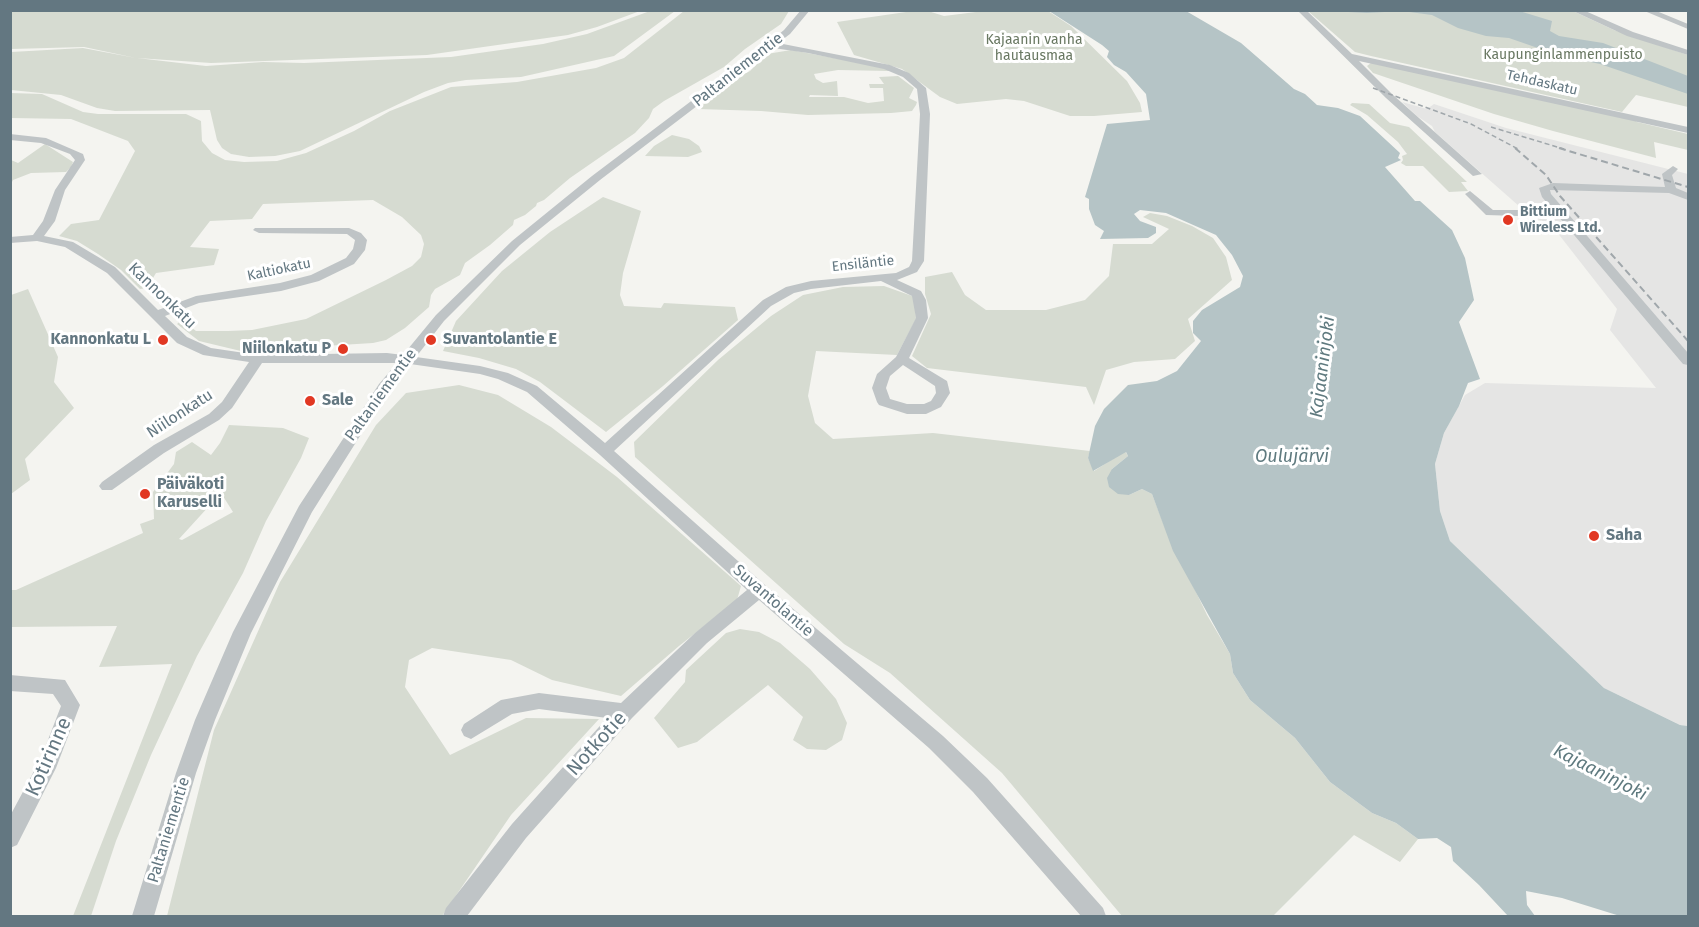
<!DOCTYPE html>
<meta charset="utf-8">
<style>
body{margin:0}
#map{position:relative;width:1699px;height:927px;overflow:hidden;background:#f4f4f0;font-family:"Fira Sans",sans-serif}
canvas{display:block}
.frame{position:absolute;inset:0;border:12px solid #637781;pointer-events:none}
</style>
<div id="map">
<canvas width="1699" height="927"></canvas>
<div class="frame"></div>
</div>
<script>
const g = document.querySelector('canvas').getContext('2d');
g.lineJoin = 'round';
function paint(path, color) {
  g.fillStyle = color;
  g.fill(path, 'evenodd');
}
function toPath(rows) {
  const path = new Path2D();
  for (const r of rows) {
    path.moveTo(r[0], r[1]);
    for (let i = 2; i < r.length; i += 2) path.lineTo(r[i], r[i + 1]);
  }
  return path;
}
function strokePath(path, color, width, dash) {
  g.strokeStyle = color;
  g.lineWidth = width;
  g.lineCap = dash ? 'butt' : 'round';
  g.setLineDash(dash || []);
  g.stroke(path);
}
function label(font, color, halo, rows, align = 'center') {
  g.font = font + ' "Fira Sans",sans-serif';
  g.lineWidth = 6;
  g.setLineDash([]);
  g.textBaseline = 'middle';
  g.strokeStyle = halo;
  g.fillStyle = color;
  for (const [text, x, y, turn = 0] of rows) {
    g.save();
    g.translate(x, y);
    g.rotate((+turn || 0) * Math.PI / 180);
    g.textAlign = isNaN(turn) ? turn : align;
    if (halo) g.strokeText(text, 0, 0);
    g.fillText(text, 0, 0);
    g.restore();
  }
}
const built = toPath([
 [1402,102,1427,109,1434,104,1506,128,1688,174,1688,726,1680,725,1604,688,1450,541,1440,511,1435,464,1444,433,1465,395,1485,383,1656,388,1610,330,1617,309,1553,227,1528,214,1435,132,1432,126,1417,116]
]);
const green = toPath([
 [19,10,640,11,597,27,568,35,427,55,211,63,137,58,206,66,263,62,304,63,451,57,543,44,587,34,650,11,675,11,614,56,521,77,466,80,448,83,424,92,300,151,275,156,249,157,231,154,222,148,217,140,210,110,115,111,97,108,61,95,11,90,11,52,83,48,136,58,84,47,11,49,11,12],
 [992,10,1048,11,1071,26,1127,81,1140,103,1142,112,1094,116,1070,116,1024,101,1006,99,957,104,940,97,902,69,854,55,837,22,913,11,928,11,944,16],
 [684,11,789,11,781,24,745,49,724,67,664,101,653,109,649,118,635,133,570,178,544,200,537,203,536,206,525,215,514,220,513,225,490,245,465,263,460,275,435,289,431,295,429,307,405,328,386,340,373,343,308,347,288,353,245,352,199,341,177,324,182,320,196,331,228,331,252,330,306,319,386,280,412,266,421,257,424,244,421,235,402,217,373,200,263,204,252,219,210,221,190,247,219,249,214,265,156,273,147,288,140,289,121,270,98,254,77,241,59,236,71,224,99,220,135,151,128,141,71,119,11,118,11,93,42,94,83,112,98,114,186,114,201,121,202,141,212,153,225,160,244,162,277,161,306,153,354,131,390,111,451,87,517,82,596,68,624,58],
 [1308,11,1573,11,1614,30,1688,55,1688,107,1636,95,1622,112,1371,56,1355,52],
 [791,50,888,68,889,71,838,70,814,74,816,79,823,83,837,81,838,96,810,95,809,97,844,97,868,103,884,101,883,88,870,88,869,84,884,84,879,77,898,76,914,88,909,98,917,102,916,105,912,111,891,113,808,115,761,111,698,109,733,80,750,71,767,54],
 [1371,63,1633,119,1637,122,1688,134,1688,150,1654,142,1656,158,1553,131,1494,114,1373,73,1367,66],
 [1352,103,1369,104,1390,123,1409,127,1467,182,1461,182,1468,191,1449,192,1423,166,1406,166,1401,163,1403,160,1402,156,1407,154,1398,142,1367,115,1350,105],
 [672,135,689,139,699,146,702,152,688,157,645,156,654,146],
 [45,144,73,162,71,167,66,172,31,173,13,180,11,184,11,160,18,163],
 [603,197,641,211,623,273,620,295,624,306,661,308,664,303,735,307,738,320,663,386,606,432,540,382,516,369,479,358,443,351,456,321,502,271,550,232],
 [1150,213,1167,216,1192,226,1213,238,1226,257,1232,280,1188,319,1195,341,1175,359,1134,362,1106,370,1094,405,1086,387,927,368,912,356,931,314,925,294,925,277,952,272,965,295,986,310,1046,310,1085,300,1109,276,1113,244,1152,244,1169,229,1143,217],
 [884,286,915,297,916,319,897,355,816,351,808,396,815,423,833,439,933,433,1090,451,1088,458,1094,471,1125,451,1128,456,1112,469,1129,495,1142,489,1152,494,1164,525,1207,615,1230,654,1233,673,1250,700,1295,738,1330,782,1372,813,1396,823,1418,839,1400,862,1354,835,1273,916,1122,916,1002,773,890,673,844,644,635,457,634,442,718,360,771,316,803,295,843,287],
 [28,289,58,357,54,382,74,408,25,459,30,480,11,494,11,295],
 [459,385,498,395,551,427,617,477,741,586,737,600,679,646,621,696,552,680,511,660,432,648,409,660,405,687,450,755,526,718,599,719,511,815,442,916,167,916,214,730,280,582,376,425,406,393],
 [229,425,283,428,309,438,301,458,266,521,243,573,197,656,151,755,116,841,91,916,73,916,172,664,99,667,117,626,11,627,11,590,16,590,143,533,140,524,154,519,153,492,174,464,176,452,192,442,211,455,220,443],
 [221,493,233,512,182,540,179,539],
 [740,629,759,632,780,643,810,669,836,699,847,723,842,740,826,750,807,749,793,740,803,717,768,685,697,742,678,748,654,718,685,682,686,670,726,633]
]);
const water = toPath([
 [1516,10,1552,21,1550,31,1559,36,1603,43,1688,76,1688,94,1600,64,1558,55,1509,38,1486,36,1458,28,1432,15,1402,11,1367,13,1330,11],
 [1049,11,1186,11,1241,43,1294,89,1305,94,1317,105,1338,108,1360,116,1400,153,1398,158,1401,160,1385,167,1415,201,1420,201,1452,230,1465,258,1474,300,1459,322,1480,379,1468,383,1459,406,1444,433,1435,464,1440,511,1450,541,1604,688,1680,725,1688,726,1688,916,1620,916,1562,898,1526,891,1527,905,1535,916,1508,916,1479,885,1453,861,1451,847,1437,838,1418,839,1396,823,1372,813,1330,782,1295,738,1250,700,1233,673,1230,654,1173,551,1152,494,1142,489,1129,495,1118,494,1109,487,1107,478,1112,469,1128,456,1126,452,1093,471,1088,458,1095,426,1104,409,1128,385,1157,381,1177,371,1201,341,1193,333,1193,321,1202,310,1240,287,1243,276,1232,255,1216,235,1166,213,1140,210,1134,214,1140,221,1156,227,1156,233,1148,238,1100,239,1104,231,1095,225,1089,209,1089,199,1085,197,1107,124,1150,120,1146,94,1126,72,1114,65,1107,57,1109,51,1102,45]
]);
const minor = toPath([
 [801,10,810,10,790,34,778,43,890,65,909,73,926,88,930,114,924,261,917,272,897,280,921,291,926,300,928,318,909,358,947,381,950,393,941,407,926,414,907,414,879,405,877,402,872,388,877,374,896,357,916,318,912,296,881,281,811,289,794,293,771,306,614,451,765,585,943,736,987,778,1103,908,1106,916,1081,916,973,792,929,748,759,600,707,643,632,718,526,838,467,916,443,916,446,908,512,824,607,718,539,709,512,714,471,739,464,736,461,730,464,724,501,700,539,693,621,703,695,633,747,590,600,455,527,392,498,379,480,374,410,364,389,390,312,512,251,633,215,720,196,773,154,916,132,916,176,773,195,720,233,632,299,506,379,384,397,363,262,363,232,408,219,420,164,453,112,490,102,490,99,486,102,482,154,445,209,414,222,402,249,362,203,355,177,343,107,273,65,247,37,241,10,243,10,237,33,235,43,221,55,190,75,160,70,154,41,143,10,140,10,134,46,138,83,154,85,160,65,190,55,221,44,236,73,242,115,267,158,310,196,296,280,283,311,275,346,258,353,249,355,240,347,234,259,233,253,230,255,228,349,228,361,233,367,240,365,250,354,264,319,281,281,291,199,303,165,316,187,337,211,348,258,355,387,353,403,355,436,315,512,241,592,176,768,43,784,30,801,10],
 [773,48,808,53,884,69,903,77,917,89,920,114,912,261,909,267,896,273,811,281,786,287,763,300,605,443,537,386,508,373,480,366,416,357,444,321,520,245,600,180,773,48],
 [903,365,935,386,936,393,931,401,924,404,907,404,890,399,886,388,890,376,903,365],
 [1297,10,1306,10,1352,54,1688,127,1688,133,1359,61,1392,94,1482,174,1473,176,1386,98,1297,10],
 [1571,10,1583,10,1633,32,1688,50,1688,55,1627,36,1571,10],
 [1642,10,1654,10,1688,24,1688,29,1642,10],
 [1673,166,1678,169,1672,175,1676,188,1688,193,1688,200,1669,193,1550,190,1551,194,1688,353,1688,365,1683,364,1542,197,1539,188,1553,183,1665,187,1662,174,1673,166],
 [1470,191,1493,210,1518,210,1524,213,1518,216,1486,215,1465,194,1470,191],
 [10,675,65,680,80,705,56,768,17,845,10,848,10,816,41,758,61,706,53,694,10,691,10,675]
]);
const railFar1 = toPath([
 [1373,88,1471,124,1518,149],
 [1491,127,1564,149]
]);
const rail = toPath([
 [1515,148,1546,175,1560,196,1688,341],
 [1559,148,1688,187]
]);
const markers = [
 [1508,220,6,"#e13823"],
 [163,340,6,"#e13823"],
 [431,340,6,"#e13823"],
 [343,349,6,"#e13823"],
 [310,401,6,"#e13823"],
 [145,494,6,"#e13823"],
 [1594,536,6,"#e13823"]
];
const farParknames = [
 ["Kajaanin vanha",1034,40],
 ["hautausmaa",1034,56],
 ["Kaupunginlammenpuisto",1563,55]
];
const farStreetnames = [
 ["Tehdaskatu",1542,83,13],
 ["Ensiläntie",863,264,-6],
 ["Kaltiokatu",279,270,-12]
];
const farPoinames = [
 ["Bittium",1520,212],
 ["Wireless Ltd.",1520,228]
];
const streetNames = [
 ["Paltaniementie",738,70,-38],
 ["Kannonkatu",162,296,44],
 ["Paltaniementie",381,395,-54],
 ["Niilonkatu",180,414,-33],
 ["Suvantolantie",773,601,41],
 ["Paltaniementie",169,830,-73]
];
const poiNames = [
 ["Kannonkatu L",151,340,"right"],
 ["Suvantolantie E",443,340],
 ["Niilonkatu P",331,349,"right"],
 ["Sale",322,401],
 ["Päiväkoti",157,485],
 ["Karuselli",157,503],
 ["Saha",1606,536]
];
const waterNames = [
 ["Kajaaninjoki",1323,367,-83],
 ["Oulujärvi",1292,457],
 ["Kajaaninjoki",1600,773,27]
];
const nearStreetnames = [
 ["Notkotie",597,744,-48],
 ["Kotirinne",49,757,-66]
];
paint(built, '#e5e5e4');
paint(green, '#d6dbd1');
paint(water, '#b5c4c6');
paint(minor, '#bfc4c6');
strokePath(railFar1, '#a0a7ab', 1.5, [5, 3]);
strokePath(rail, '#a0a7ab', 2, [7, 4]);
for (const [x, y, r, color] of markers) {
  const dot = new Path2D();
  dot.arc(x, y, r, 0, 2 * Math.PI);
  g.fillStyle = color;
  g.fill(dot);
  strokePath(dot, '#fff', 2);
}
label('14px', '#697862', '#fff', farParknames);
label('14px', '#637781', '#fff', farStreetnames);
label('bold 14px', '#637781', '#fff', farPoinames, 'left');
label('16px', '#637781', '#fff', streetNames);
label('bold 16px', '#637781', '#fff', poiNames, 'left');
label('italic 18px', '#5f7a7f', '#fff', waterNames);
label('20px', '#637781', '#fff', nearStreetnames);
</script>
